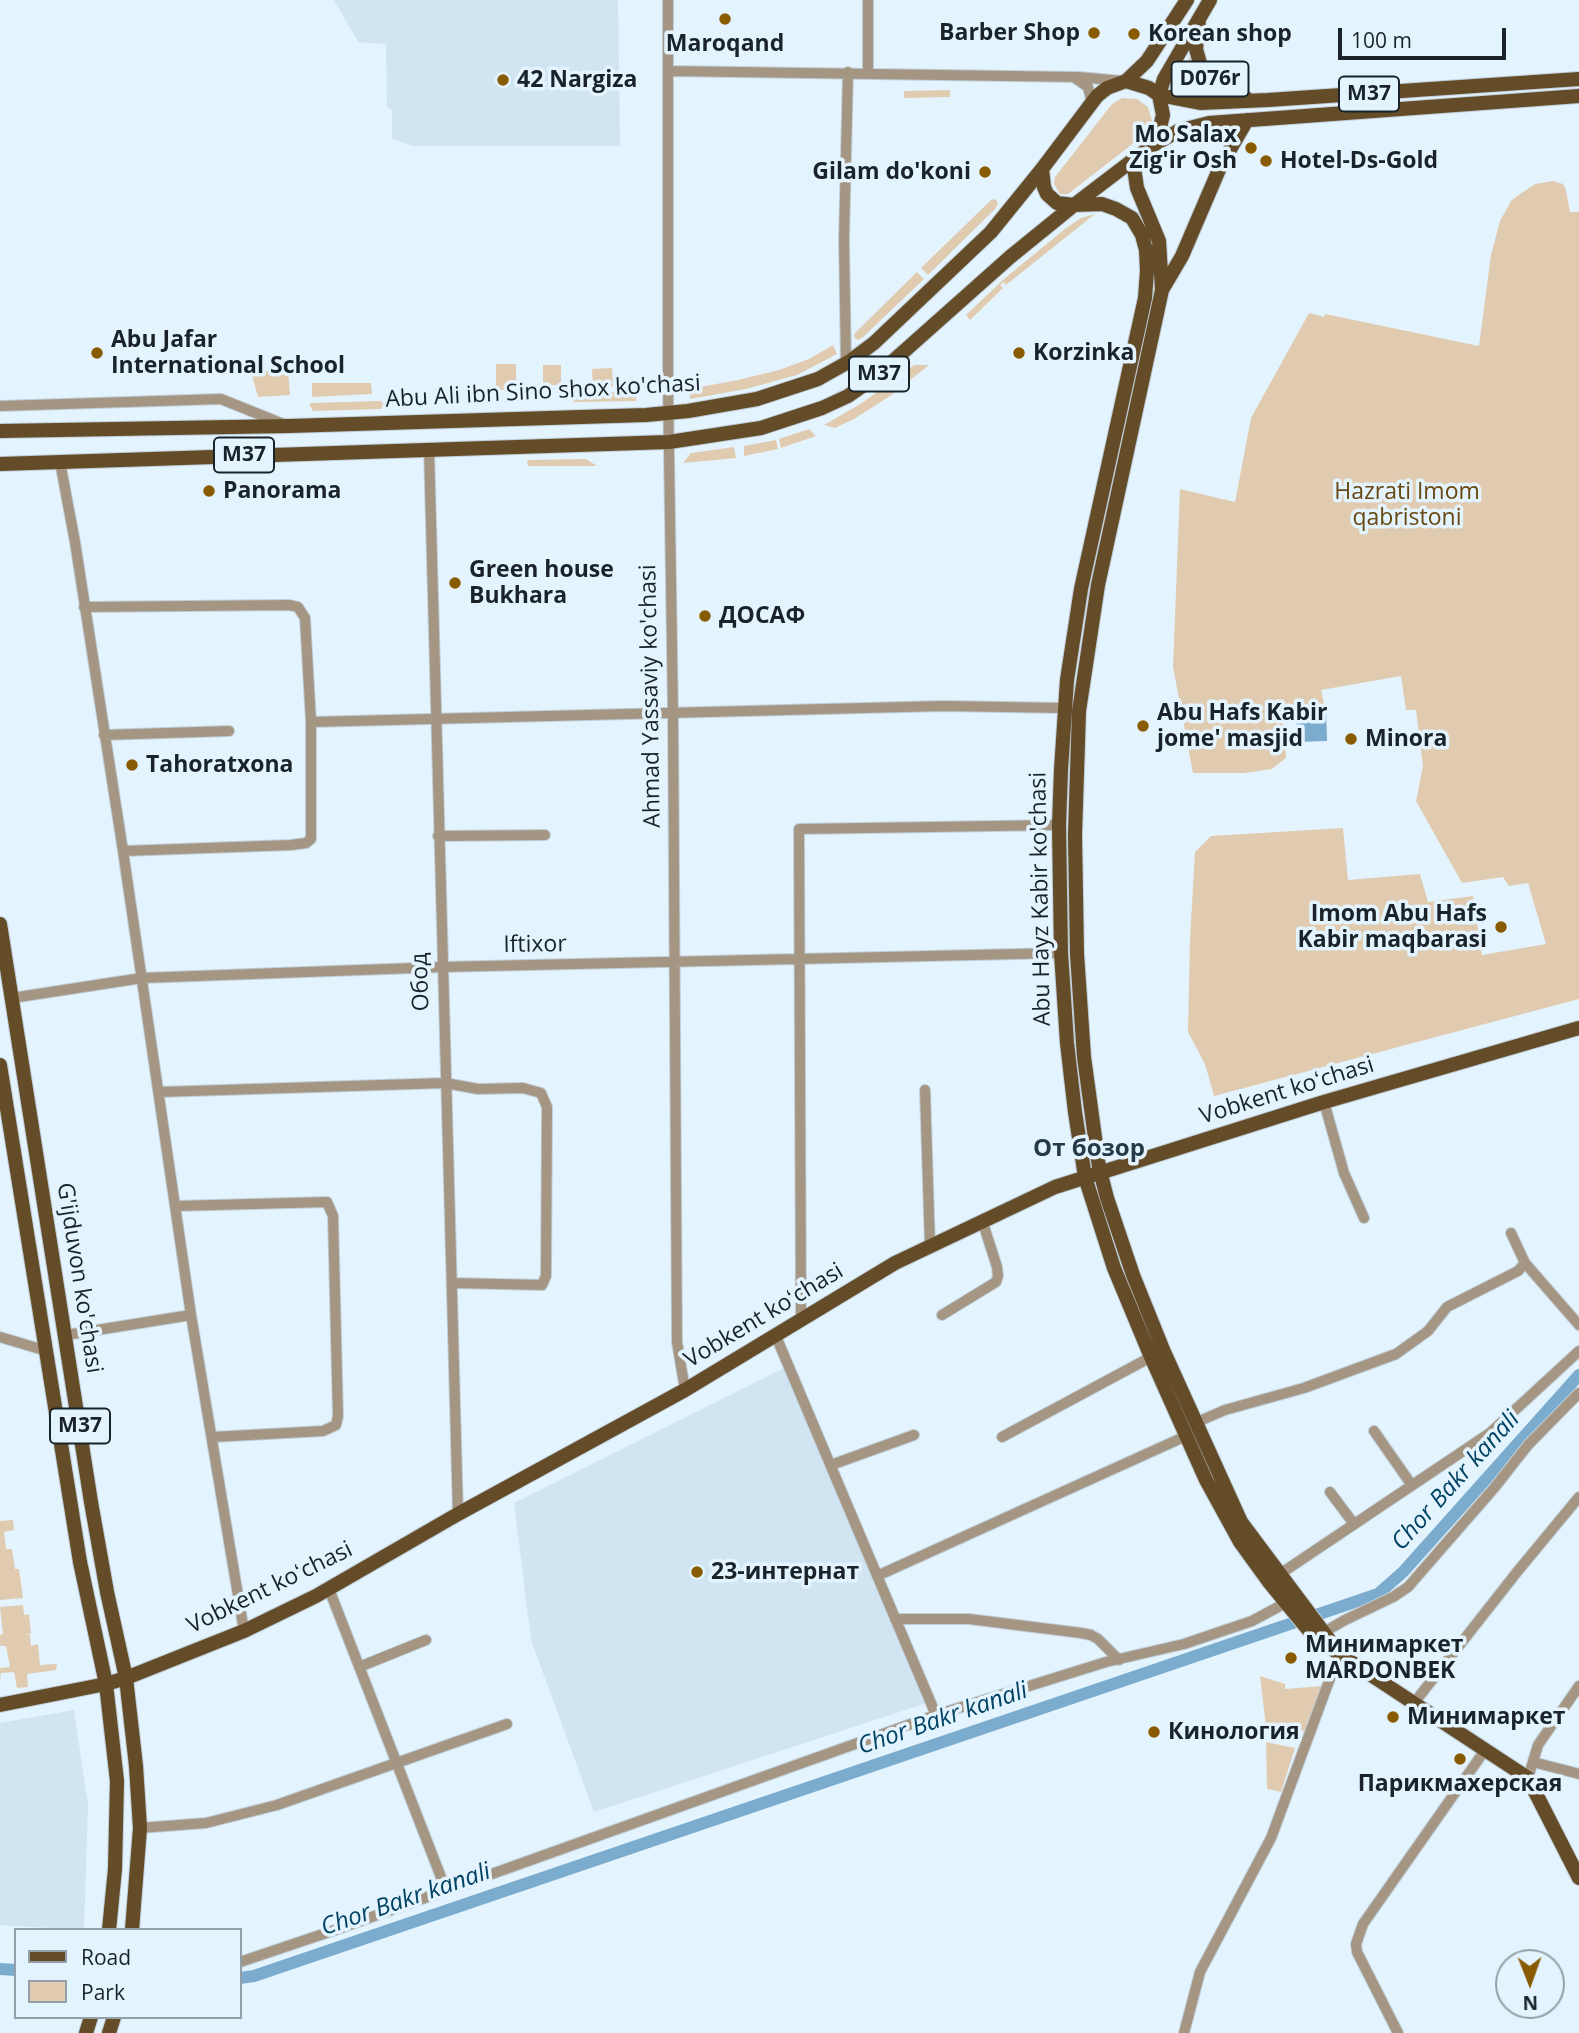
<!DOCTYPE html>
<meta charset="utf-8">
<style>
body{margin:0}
#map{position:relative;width:1579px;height:2033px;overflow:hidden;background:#e4f4ff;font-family:"Open Sans",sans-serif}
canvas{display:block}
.legend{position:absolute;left:14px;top:1928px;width:228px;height:91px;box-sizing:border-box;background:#e4f4ff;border:2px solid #93a0a9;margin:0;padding:9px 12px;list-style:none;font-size:21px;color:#192329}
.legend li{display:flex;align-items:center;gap:14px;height:35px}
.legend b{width:35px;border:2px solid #93a0a9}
.north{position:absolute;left:1495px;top:1949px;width:70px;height:70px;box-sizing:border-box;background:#e4f4ff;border:2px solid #93a0a9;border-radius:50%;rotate:179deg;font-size:19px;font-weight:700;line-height:28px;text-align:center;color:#192329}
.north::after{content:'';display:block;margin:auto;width:24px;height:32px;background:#895b00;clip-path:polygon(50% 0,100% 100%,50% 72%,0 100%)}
.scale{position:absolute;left:1338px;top:28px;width:168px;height:32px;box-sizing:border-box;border:4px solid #192329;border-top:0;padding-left:9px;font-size:21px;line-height:24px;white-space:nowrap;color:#192329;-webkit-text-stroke:5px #e4f4ff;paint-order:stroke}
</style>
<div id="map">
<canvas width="1579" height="2033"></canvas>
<ul class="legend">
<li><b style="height:9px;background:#654c29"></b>Road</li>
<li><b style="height:19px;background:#e0cbb0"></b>Park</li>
</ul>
<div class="north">N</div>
<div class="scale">100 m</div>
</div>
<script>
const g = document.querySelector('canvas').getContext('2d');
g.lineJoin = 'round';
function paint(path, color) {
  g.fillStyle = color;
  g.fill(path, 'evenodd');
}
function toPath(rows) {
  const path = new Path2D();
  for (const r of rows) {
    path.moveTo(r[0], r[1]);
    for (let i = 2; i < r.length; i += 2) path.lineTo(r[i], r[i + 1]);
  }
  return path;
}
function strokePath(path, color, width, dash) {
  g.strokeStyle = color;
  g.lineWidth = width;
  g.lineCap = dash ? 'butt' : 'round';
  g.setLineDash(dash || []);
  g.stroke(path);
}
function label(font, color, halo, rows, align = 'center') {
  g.font = font + ' "Open Sans",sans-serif';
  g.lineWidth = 7;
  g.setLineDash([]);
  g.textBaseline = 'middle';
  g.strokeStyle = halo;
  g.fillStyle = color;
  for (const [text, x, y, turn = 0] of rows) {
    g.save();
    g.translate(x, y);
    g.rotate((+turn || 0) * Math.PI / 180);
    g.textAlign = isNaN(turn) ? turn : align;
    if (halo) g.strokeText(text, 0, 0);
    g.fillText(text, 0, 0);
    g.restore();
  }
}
const built = toPath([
 [334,0,618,0,620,146,413,146,392,139,392,110,387,107,386,44,358,42],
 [786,1367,927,1703,594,1812,531,1640,514,1503],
 [74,1710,88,1805,84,1930,0,1925,0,1723]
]);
const green = toPath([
 [1189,57,1199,77,1219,94,1202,93,1192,89,1187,80,1185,72],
 [950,90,950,97,904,98,904,91],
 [1122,98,1137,99,1148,107,1152,121,1148,132,1068,194,1060,194,1054,184,1055,177,1112,104],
 [1553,181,1563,184,1566,190,1570,212,1579,212,1579,999,1214,1096,1205,1064,1188,1032,1190,939,1195,852,1211,836,1343,828,1348,880,1420,874,1428,902,1473,896,1482,955,1546,944,1528,883,1509,886,1503,877,1462,883,1416,801,1423,766,1416,710,1406,710,1401,676,1321,690,1325,708,1282,709,1286,758,1272,769,1244,773,1193,773,1173,667,1180,489,1235,502,1251,418,1309,313,1324,317,1325,314,1479,346,1491,255,1500,221,1511,201,1517,196,1535,184],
 [995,199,998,203,995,209,928,275,921,268,991,200],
 [1095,214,1006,285,1004,282,1000,285,1003,288,970,320,966,315,1004,279,1066,228,1081,218],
 [917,272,924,279,863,337,858,340,855,338,854,334],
 [833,345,837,354,797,375,746,389,690,399,689,389,738,380,779,370,809,359],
 [496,364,516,364,516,390,496,390],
 [543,365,561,365,561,385,543,385],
 [914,365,929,365,890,396,854,419,835,428,824,425,862,403],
 [612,368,613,386,593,387,592,369],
 [288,370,290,395,258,397,251,371],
 [312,383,371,383,372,394,312,397],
 [637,392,636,401,574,402,572,398,574,393],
 [381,401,384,405,381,409,313,411,310,406,310,403],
 [809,429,816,436,781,448,779,439],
 [776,440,778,449,744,456,744,446],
 [734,447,736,458,683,463,691,453],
 [586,459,597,466,528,466,527,460],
 [13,1520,14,1530,4,1532,6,1549,12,1549,15,1569,19,1569,23,1598,0,1600,0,1521],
 [23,1605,24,1615,29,1614,31,1634,24,1634,30,1635,31,1646,38,1644,40,1665,57,1664,56,1670,27,1674,28,1687,17,1688,14,1672,1,1673,0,1680,0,1668,10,1667,6,1646,0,1646,0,1635,3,1634,0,1607],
 [1260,1676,1285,1684,1285,1689,1323,1686,1305,1730,1300,1732,1266,1727],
 [1266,1742,1295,1748,1281,1792,1267,1789]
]);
const water = toPath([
 [1326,709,1327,741,1297,742,1296,710]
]);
const canal = toPath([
 [0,1969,16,1970],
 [240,1978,254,1976,1378,1594,1403,1572,1579,1375]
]);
const minor = toPath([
 [668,0,668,387,673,714,677,1342,685,1390],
 [668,71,1078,77,1123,81],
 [868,73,868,0],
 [1075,78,1088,87,1092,103],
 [846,364,844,239,848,72],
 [0,406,221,399,283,424],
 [429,449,458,1514],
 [60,462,75,542,123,851,191,1315,244,1631],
 [84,607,289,605,298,607,305,618,311,722,311,839,306,843,291,845,123,851],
 [311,722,943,706,1065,708],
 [104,735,229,731],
 [438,836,545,835],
 [12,998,142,978,442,967,1061,953],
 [925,1090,930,1246],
 [159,1092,445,1083,478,1089,523,1088,541,1093,547,1107,546,1276,542,1285,452,1283],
 [1324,1102,1344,1173,1364,1218],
 [176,1206,327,1202,333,1216,338,1416,336,1425,323,1431,213,1437],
 [1511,1233,1525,1263,1579,1325],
 [942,1315,996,1282,998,1276,997,1267,982,1220],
 [801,1318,799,829,1059,825],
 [775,1334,936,1715],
 [66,1335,191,1315],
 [0,1337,47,1351],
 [1197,1422,1225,1410,1304,1388,1396,1354,1428,1331,1447,1307,1518,1271,1525,1263],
 [1374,1431,1411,1484],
 [1002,1437,1151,1357],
 [831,1465,914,1435],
 [1330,1492,1354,1524],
 [1280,1574,1490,1433,1579,1351],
 [877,1576,1186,1436],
 [329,1589,446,1890],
 [895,1619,969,1619,1081,1633,1091,1635,1098,1639,1119,1660],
 [1319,1635,1345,1620,1393,1597,1408,1587,1495,1487,1528,1445,1579,1393],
 [359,1667,426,1640],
 [1414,1703,1517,1572,1579,1497],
 [1533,1762,1579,1774],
 [1528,1778,1538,1745,1579,1686],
 [140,1828,206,1823,277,1805,507,1724],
 [240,1962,338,1929,936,1715,1106,1662,1184,1644,1252,1621,1280,1606,1283,1598],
 [1184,2033,1200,1972,1271,1838,1339,1654],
 [1398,2033,1357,1952,1356,1944,1363,1924,1485,1750]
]);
const major = toPath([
 [1199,19,1196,49,1201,67,1220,87,1246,98],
 [1126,81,1149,88,1159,95,1163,115,1158,135,1150,147,1074,205,1057,203,1047,194,1044,187,1042,169,1097,96,1107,88,1126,81],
 [1126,81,1147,61,1187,0],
 [1159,95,1200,103,1268,100,1579,79],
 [1159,95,1164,79,1210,0],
 [1150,147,1178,131,1209,123,1579,96],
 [1133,161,1137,188,1159,241,1162,290,1098,585,1079,711,1075,835,1077,954,1084,1057,1099,1167,1107,1198,1133,1275,1164,1352,1241,1522,1330,1641],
 [1162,290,1182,256,1221,165,1247,120],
 [0,431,289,426,646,415,688,411,757,399,818,379,850,361,874,343,991,232,1042,169],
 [0,464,669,442,761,428,822,408,848,396,874,378,1010,257,1074,205,1102,204,1116,209,1132,218,1142,235,1146,250,1147,271,1145,298,1081,589,1067,680,1061,770,1059,825,1061,953,1067,1043,1075,1112,1085,1177,1114,1268,1151,1357,1206,1480,1240,1542,1269,1582,1311,1633,1339,1654,1528,1778,1579,1878],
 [0,924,91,1502,107,1592,126,1678,136,1766,140,1828,132,1930],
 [0,1065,80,1562,106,1684,117,1781,115,1869,109,1930],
 [0,1705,106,1684,126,1678,244,1631,316,1596,458,1514,685,1390,895,1263,1055,1187,1324,1102,1579,1028],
 [86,2033,91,2017],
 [109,2033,114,2017]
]);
const markers = [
 [725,19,7,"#895b00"],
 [1094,33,7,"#895b00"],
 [1134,34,7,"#895b00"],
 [503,80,7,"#895b00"],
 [1251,148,7,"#895b00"],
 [1266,161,7,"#895b00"],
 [985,172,7,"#895b00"],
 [97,353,7,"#895b00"],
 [1019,353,7,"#895b00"],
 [209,491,7,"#895b00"],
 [455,583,7,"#895b00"],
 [705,616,7,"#895b00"],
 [1143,726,7,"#895b00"],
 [1351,739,7,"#895b00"],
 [132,765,7,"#895b00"],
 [1501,927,7,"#895b00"],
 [697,1572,7,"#895b00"],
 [1291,1658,7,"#895b00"],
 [1393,1717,7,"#895b00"],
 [1154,1732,7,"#895b00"],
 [1460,1759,7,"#895b00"]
];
const shields = [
 [1210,79,77],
 [1369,94,60],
 [879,374,60],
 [244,455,60],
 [80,1426,60]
];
const shieldNames = [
 ["D076r",1210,79],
 ["M37",1369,94],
 ["M37",879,374],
 ["M37",244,455],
 ["M37",80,1426]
];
const poiNames = [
 ["Barber Shop",1080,33,"right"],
 ["Korean shop",1148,34],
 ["Maroqand",725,44,"center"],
 ["42 Nargiza",517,80],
 ["Mo Salax",1237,135,"right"],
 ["Zig'ir Osh",1237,161,"right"],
 ["Hotel-Ds-Gold",1280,161],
 ["Gilam do'koni",971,172,"right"],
 ["Abu Jafar",111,340],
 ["International School",111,366],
 ["Korzinka",1033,353],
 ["Panorama",223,491],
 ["Green house",469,570],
 ["Bukhara",469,596],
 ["ДОСАФ",719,616],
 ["Abu Hafs Kabir",1157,713],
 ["jome' masjid",1157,739],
 ["Minora",1365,739],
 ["Tahoratxona",146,765],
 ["Imom Abu Hafs",1487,914,"right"],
 ["Kabir maqbarasi",1487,940,"right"],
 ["23-интернат",711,1572],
 ["Минимаркет",1305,1645],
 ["MARDONBEK",1305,1671],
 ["Минимаркет",1407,1717],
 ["Кинология",1168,1732],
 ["Парикмахерская",1460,1784,"center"]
];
const streetNames = [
 ["Abu Ali ibn Sino shox ko'chasi",543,392,-3],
 ["Ahmad Yassaviy ko'chasi",651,696,-91],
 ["Abu Hayz Kabir ko'chasi",1041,899,-91],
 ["Iftixor",535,945,-1],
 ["Обод",421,982,-92],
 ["Vobkent koʻchasi",1287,1091,-17],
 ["G'ijduvon ko'chasi",79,1278,81],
 ["Vobkent koʻchasi",764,1316,-31],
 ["Vobkent koʻchasi",270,1588,-26]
];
const parkNames = [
 ["Hazrati Imom",1407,492],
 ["qabristoni",1407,518]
];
const neighbourhoodNames = [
 ["От бозор",1089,1149]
];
const waterNames = [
 ["Chor Bakr kanali",1456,1481,-48],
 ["Chor Bakr kanali",943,1719,-19],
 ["Chor Bakr kanali",406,1900,-19]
];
paint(built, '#d0e4f2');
paint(green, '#e0cbb0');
paint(water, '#7baccd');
strokePath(canal, '#7baccd', 12);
strokePath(minor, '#bfced8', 12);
strokePath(major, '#bfced8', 16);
strokePath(minor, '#a59683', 10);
strokePath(major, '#654c29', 14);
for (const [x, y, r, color] of markers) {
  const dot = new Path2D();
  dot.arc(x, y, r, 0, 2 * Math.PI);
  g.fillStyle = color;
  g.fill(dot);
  strokePath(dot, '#e4f4ff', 2.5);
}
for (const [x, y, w] of shields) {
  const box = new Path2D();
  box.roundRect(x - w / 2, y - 17.5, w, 35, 5);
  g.fillStyle = '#e4f4ff';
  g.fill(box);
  strokePath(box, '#192329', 2);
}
label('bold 21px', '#192329', null, shieldNames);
label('bold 23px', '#192329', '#e4f4ff', poiNames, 'left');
label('23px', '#192329', '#e4f4ff', streetNames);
label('23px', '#684710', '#e4f4ff', parkNames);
label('bold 24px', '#243a48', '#e4f4ff', neighbourhoodNames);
label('italic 24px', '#024364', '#e4f4ff', waterNames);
</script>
